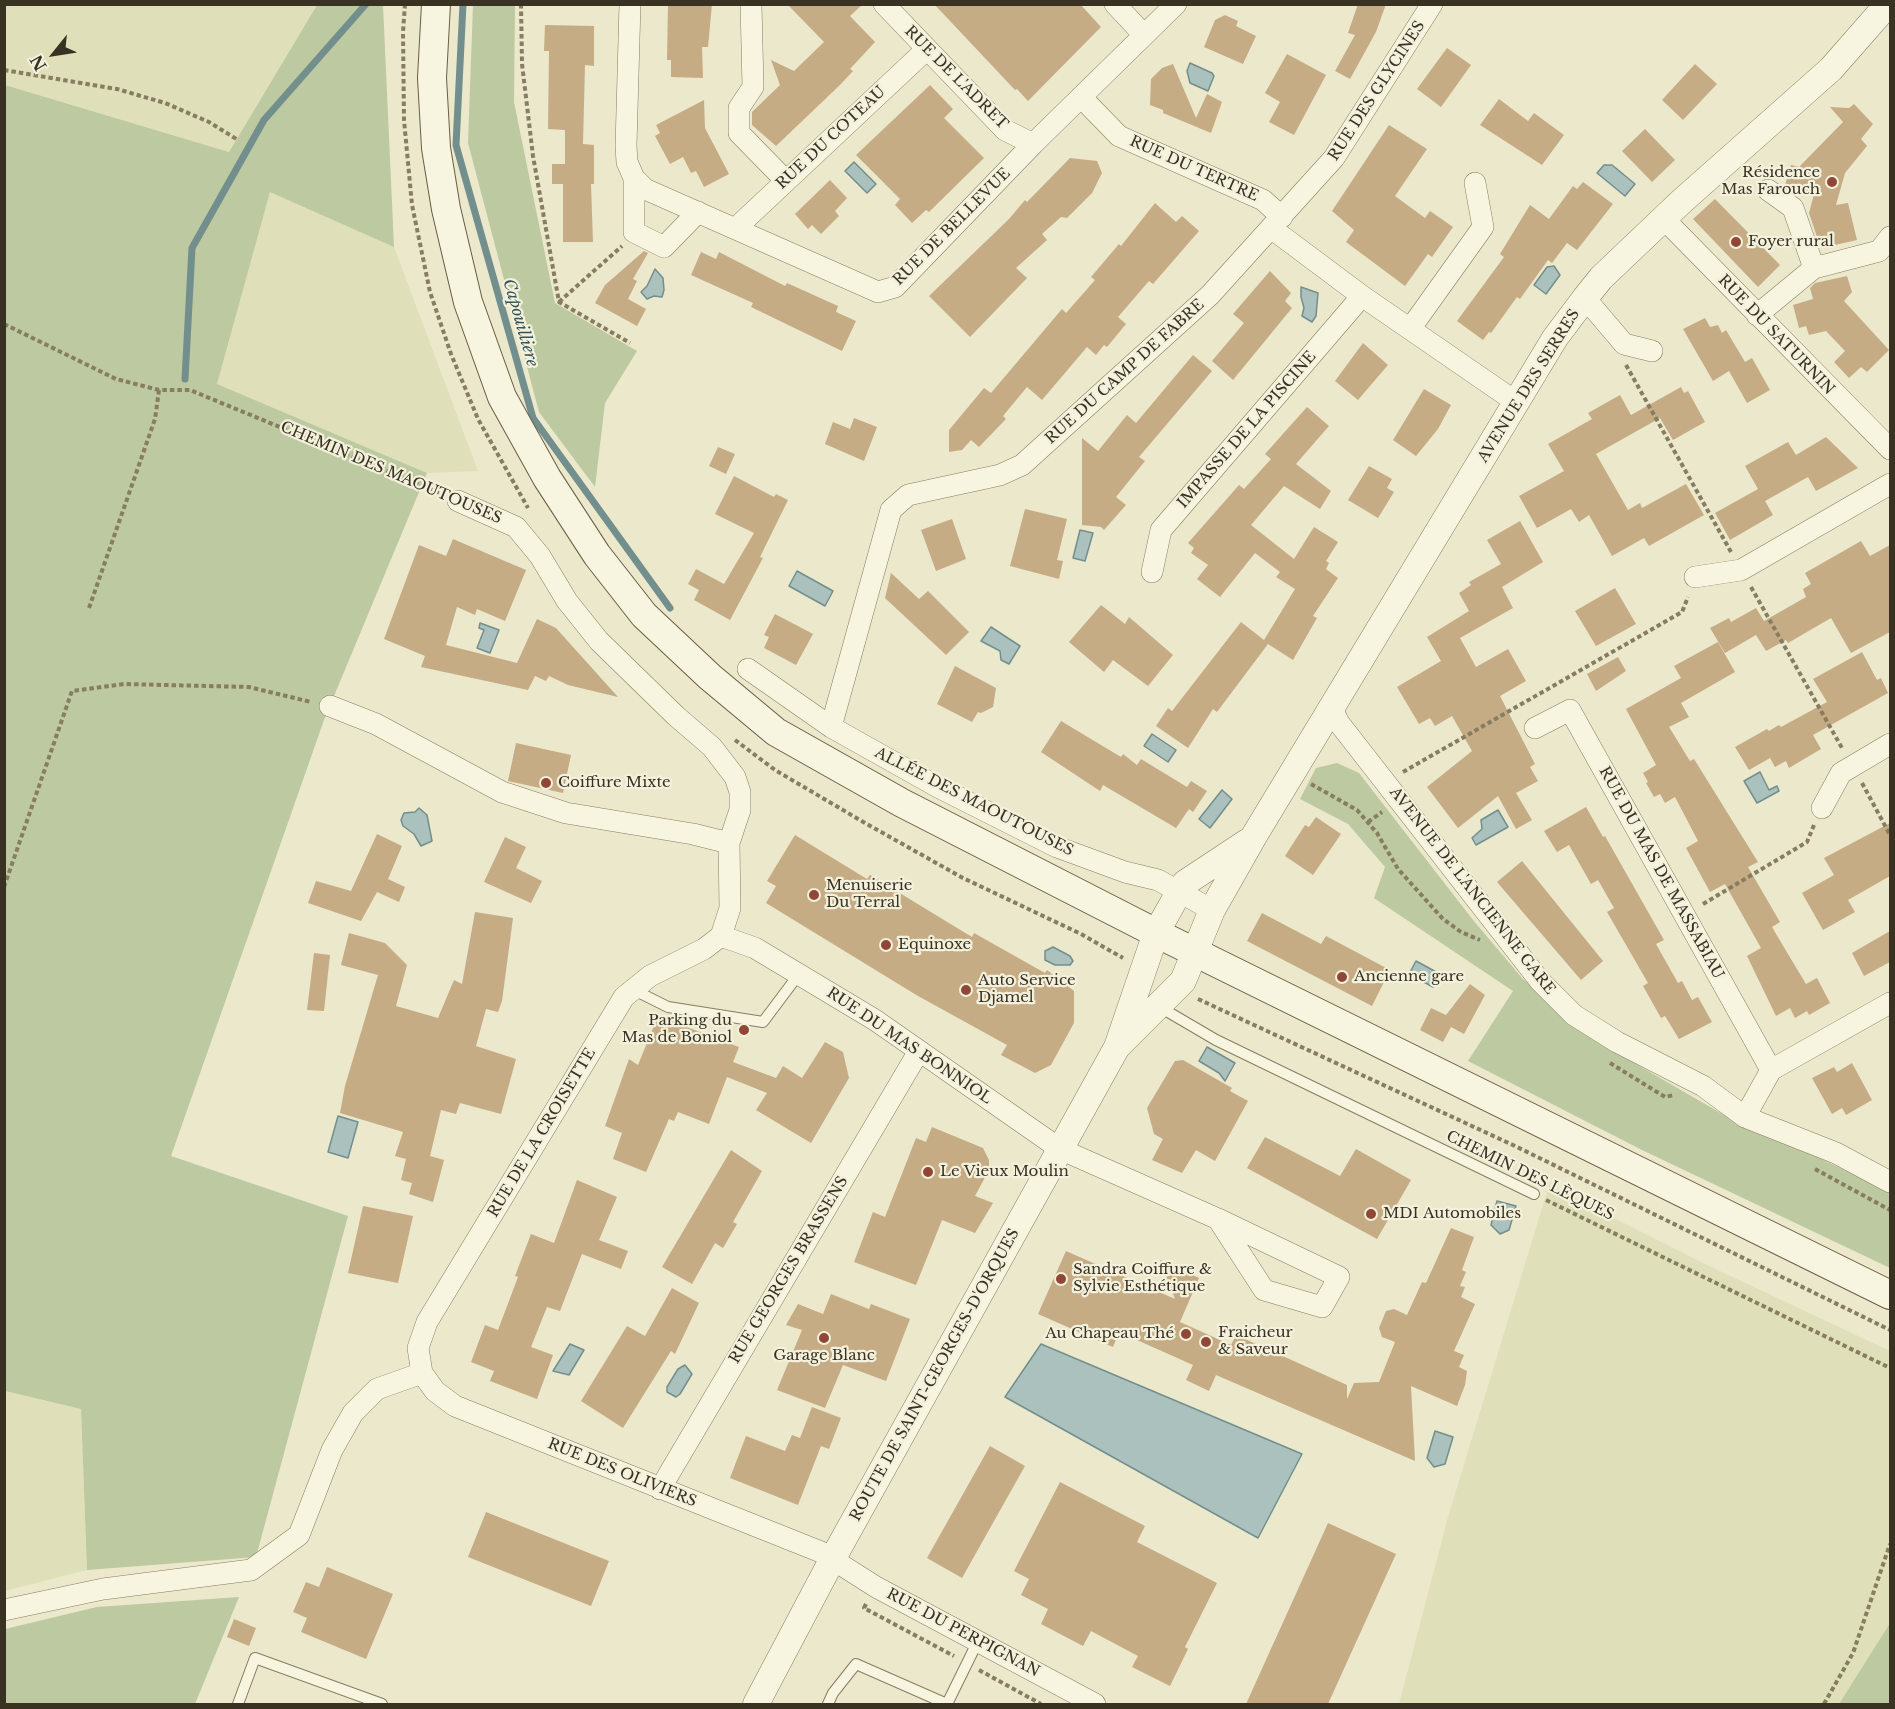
<!DOCTYPE html>
<meta charset="utf-8">
<style>
body{margin:0}
#map{position:relative;width:1895px;height:1709px;overflow:hidden;background:#ebe8cc;font-family:"Libre Baskerville",serif}
canvas{display:block}
.frame{position:absolute;inset:0;border:6px solid #393223;pointer-events:none}
.north{position:absolute;left:24px;top:24px;width:60px;height:60px;-webkit-text-stroke:4px #f3f1db;paint-order:stroke;rotate:240deg;font-size:16px;font-weight:700;line-height:24px;text-align:center;color:#393223}
.north::after{content:'';display:block;margin:auto;width:21px;height:27px;background:#393223;clip-path:polygon(50% 0,100% 100%,50% 72%,0 100%)}
</style>
<div id="map">
<canvas width="1895" height="1709"></canvas>
<div class="frame"></div>
<div class="north">N</div>
</div>
<script>
const g = document.querySelector('canvas').getContext('2d');
g.lineJoin = 'round';
function paint(path, color) {
  g.fillStyle = color;
  g.fill(path, 'evenodd');
}
function toPath(rows) {
  const path = new Path2D();
  for (const r of rows) {
    path.moveTo(r[0], r[1]);
    for (let i = 2; i < r.length; i += 2) path.lineTo(r[i], r[i + 1]);
  }
  return path;
}
function strokePath(path, color, width, dash) {
  g.strokeStyle = color;
  g.lineWidth = width;
  g.lineCap = dash ? 'butt' : 'round';
  g.setLineDash(dash || []);
  g.stroke(path);
}
function label(font, color, halo, rows, align = 'center') {
  g.font = font + ' "Libre Baskerville",serif';
  g.lineWidth = 4.5;
  g.setLineDash([]);
  g.textBaseline = 'middle';
  g.strokeStyle = halo;
  g.fillStyle = color;
  for (const [text, x, y, turn = 0] of rows) {
    g.save();
    g.translate(x, y);
    g.rotate((+turn || 0) * Math.PI / 180);
    g.textAlign = isNaN(turn) ? turn : align;
    if (halo) g.strokeText(text, 0, 0);
    g.fillText(text, 0, 0);
    g.restore();
  }
}
const farmland = toPath([
 [5,5,317,5,229,152,5,85],
 [270,191,394,247,478,471,427,473,217,384],
 [1549,1185,1705,1264,1890,1351,1890,1623,1839,1704,1399,1704,1448,1517],
 [5,1391,81,1409,87,1570,5,1591]
]);
const green = toPath([
 [317,5,383,5,394,247,270,192,217,384,427,473,324,720,171,1156,348,1216,256,1557,87,1570,81,1409,5,1391,5,85,229,152],
 [473,5,515,5,514,102,555,303,637,351,605,403,595,487,539,412,468,143],
 [1337,763,1359,773,1473,920,1522,978,1591,1038,1750,1130,1813,1155,1890,1192,1890,1268,1642,1150,1468,1061,1513,991,1374,898,1385,867,1348,824,1300,799,1316,768],
 [239,1597,195,1704,5,1704,5,1629,97,1607],
 [1890,1623,1890,1704,1839,1704]
]);
const water = toPath([
 [1190,63,1212,73,1214,76,1208,91,1190,83,1187,71,1190,63],
 [854,162,876,184,867,193,845,171,854,162],
 [1604,165,1612,165,1635,184,1625,196,1597,173,1604,165],
 [1554,266,1560,275,1546,294,1534,285,1547,267,1554,266],
 [655,269,663,278,664,290,662,297,654,296,647,299,641,292,647,286,655,269],
 [1301,287,1318,293,1316,316,1312,322,1302,316,1304,308,1301,297,1301,287],
 [1080,530,1093,533,1085,561,1073,558,1080,530],
 [797,571,833,591,825,606,789,586,797,571],
 [480,623,499,630,490,653,477,648,484,630,479,628,480,623],
 [991,627,1020,646,1009,664,1001,660,1000,651,981,641,991,627],
 [1152,734,1176,750,1168,762,1144,746,1152,734],
 [1760,772,1769,790,1777,786,1779,791,1757,803,1744,781,1760,772],
 [1222,790,1232,799,1210,828,1199,819,1222,790],
 [419,808,427,815,432,841,421,846,414,834,403,826,401,820,404,813,415,812,419,808],
 [1498,810,1508,827,1476,845,1472,838,1482,829,1481,820,1498,810],
 [1053,947,1070,956,1073,961,1070,965,1055,965,1045,960,1045,951,1053,947],
 [1416,961,1440,974,1433,987,1409,974,1416,961],
 [1207,1047,1235,1063,1225,1081,1219,1073,1199,1061,1207,1047],
 [338,1116,358,1122,348,1158,328,1152,338,1116],
 [1497,1201,1516,1206,1509,1230,1500,1234,1491,1225,1497,1201],
 [570,1344,584,1350,569,1375,553,1371,570,1344],
 [1041,1344,1302,1454,1258,1538,1005,1397,1041,1344],
 [685,1365,692,1374,680,1394,676,1397,667,1392,667,1387,678,1369,685,1365],
 [1435,1431,1453,1437,1445,1464,1434,1467,1427,1458,1435,1431]
]);
const stream = toPath([
 [463,4,456,145,533,418,670,608],
 [185,379,192,248,264,120,366,4]
]);
const building = toPath([
 [668,4,712,4,708,47,702,47,703,78,671,77,671,60,667,60],
 [787,4,863,4,850,16,875,42,850,69,853,71,841,84,776,146,752,125,752,112,780,85,771,60,794,71,824,42],
 [934,4,1080,4,1101,27,1028,101,1017,89,1015,90],
 [1358,4,1386,4,1376,32,1350,79,1335,71,1355,35,1348,33],
 [1225,15,1238,21,1236,26,1256,36,1243,64,1204,47,1215,20],
 [545,25,594,26,594,66,585,65,583,144,594,145,594,184,591,184,593,242,563,242,563,184,552,184,552,164,565,164,565,130,548,129,549,51,544,51],
 [1447,48,1471,65,1441,107,1417,89],
 [1287,54,1326,75,1294,135,1269,122,1280,102,1265,93],
 [1173,64,1196,118,1207,94,1222,102,1211,133,1163,113,1163,110,1150,105,1151,79,1162,68],
 [1695,64,1717,84,1683,120,1662,100],
 [930,85,953,109,944,118,984,158,929,212,926,210,912,223,895,205,900,199,856,155],
 [1499,99,1528,121,1534,113,1564,135,1542,165,1480,125],
 [704,100,705,128,729,174,704,187,696,171,691,173,683,157,670,164,655,136,660,133,656,125],
 [1854,104,1873,124,1861,139,1867,146,1845,173,1836,205,1848,203,1857,240,1826,247,1824,239,1818,240,1809,213,1814,194,1785,185,1791,165,1799,167,1843,122,1830,107,1849,108],
 [1389,125,1427,149,1395,196,1425,218,1430,211,1453,227,1432,257,1428,254,1405,286,1346,242,1354,230,1332,211],
 [1645,129,1675,160,1652,182,1622,151],
 [1070,158,1097,161,1102,173,1092,193,1067,218,1061,217,1042,234,1047,240,1016,268,1027,278,970,337,929,296,1009,219,1025,200,1027,202],
 [830,180,847,198,835,211,839,216,821,234,812,225,808,229,795,214],
 [1583,182,1613,204,1577,250,1567,243,1552,263,1548,260,1520,299,1517,297,1491,333,1489,332,1483,340,1457,321,1504,257,1500,254,1530,205,1549,219,1573,186,1577,189],
 [1715,199,1780,265,1758,287,1693,219],
 [1155,203,1176,222,1182,216,1199,231,1153,284,1149,281,1118,317,1126,324,1107,347,1104,345,1096,355,1087,347,1042,400,1027,387,1003,416,1006,419,979,447,971,440,962,450,949,452,949,430,984,388,991,393,1062,309,1066,313,1095,280,1091,277,1119,244,1121,246],
 [644,251,648,253,633,279,637,281,628,299,646,309,637,326,595,303,605,285],
 [701,252,716,259,719,252,785,286,787,283,838,306,836,312,856,321,842,351,751,307,753,303,691,275],
 [1270,271,1291,293,1285,301,1292,308,1233,380,1212,361,1244,323,1233,314],
 [1847,276,1852,292,1844,301,1889,350,1867,372,1861,367,1849,378,1834,362,1845,351,1826,331,1809,335,1806,326,1799,328,1793,305,1813,299,1810,288,1815,283],
 [1705,318,1710,327,1718,325,1722,333,1726,330,1745,362,1752,358,1770,390,1747,403,1729,371,1713,381,1683,329],
 [1363,343,1388,365,1358,400,1335,381],
 [1193,355,1212,371,1139,457,1145,461,1116,497,1126,505,1104,530,1101,527,1082,525,1082,438,1098,451,1127,415,1136,423],
 [1681,387,1684,393,1688,391,1705,422,1673,440,1660,418,1596,454,1628,510,1640,503,1642,508,1686,484,1704,515,1649,546,1644,538,1612,556,1589,515,1579,522,1571,509,1537,528,1519,496,1564,471,1548,444,1592,419,1588,413,1620,395,1631,415],
 [1424,389,1451,405,1438,429,1416,456,1393,440],
 [1307,407,1329,426,1296,464,1331,491,1320,509,1284,486,1251,525,1294,559,1314,527,1338,542,1326,561,1329,563,1326,569,1338,578,1313,616,1317,618,1293,660,1268,644,1217,712,1213,709,1188,748,1156,726,1168,708,1172,711,1241,622,1264,640,1295,589,1276,577,1280,572,1255,553,1220,597,1197,579,1208,565,1191,553,1194,548,1188,543,1239,485,1244,489,1271,459,1265,454],
 [854,418,877,427,864,461,825,444,833,422,850,429],
 [1826,437,1858,468,1816,491,1808,477,1765,501,1773,515,1730,540,1715,513,1758,489,1745,466,1788,442,1796,455],
 [718,447,735,454,726,474,709,466],
 [1369,466,1392,479,1387,488,1394,492,1378,518,1348,500],
 [734,476,774,497,776,494,788,500,760,557,763,558,730,620,694,600,699,590,688,584,696,569,724,584,754,533,715,514],
 [1025,509,1067,519,1057,560,1063,561,1059,579,1010,566],
 [952,519,966,559,936,571,921,530],
 [1520,521,1543,562,1502,587,1513,608,1460,638,1476,667,1508,649,1526,681,1500,696,1535,764,1530,767,1538,781,1516,793,1532,820,1516,829,1498,796,1458,828,1427,787,1472,751,1452,716,1435,726,1430,718,1419,724,1397,687,1441,661,1427,637,1469,611,1459,593,1471,585,1469,582,1501,564,1487,540],
 [453,539,526,570,505,621,477,609,475,615,457,607,446,645,517,663,537,619,556,628,618,697,568,685,549,676,546,681,535,676,528,690,421,667,425,656,384,639,419,545,446,556],
 [1861,541,1870,556,1890,545,1890,632,1851,653,1831,618,1788,643,1786,640,1766,651,1756,635,1725,653,1710,628,1729,618,1731,622,1756,608,1764,621,1806,597,1803,589,1811,584,1805,573],
 [891,573,919,599,928,591,969,632,946,655,885,598],
 [1615,588,1636,624,1596,646,1575,611],
 [1101,605,1125,624,1129,617,1173,655,1148,686,1113,660,1104,672,1069,642],
 [775,614,813,634,796,665,764,648,769,637,764,635],
 [1718,642,1735,672,1681,703,1689,717,1669,727,1690,761,1694,759,1758,862,1748,867,1780,922,1772,927,1785,949,1806,984,1817,978,1830,1003,1809,1015,1807,1011,1795,1018,1790,1008,1776,1016,1747,956,1761,948,1725,884,1710,892,1686,848,1698,841,1675,797,1665,803,1660,794,1654,797,1646,783,1648,782,1643,773,1656,765,1626,709,1681,678,1674,666],
 [1862,652,1877,680,1881,678,1888,693,1813,735,1821,749,1789,768,1786,761,1775,767,1770,758,1749,770,1735,747,1767,729,1769,731,1779,725,1781,727,1827,702,1813,679],
 [1618,657,1626,671,1596,691,1587,674],
 [955,666,996,688,993,707,981,713,978,712,972,722,937,704],
 [1061,721,1121,757,1123,754,1137,765,1141,759,1187,787,1191,781,1207,791,1193,812,1189,809,1176,828,1103,785,1100,791,1041,752],
 [516,743,571,755,563,793,508,781],
 [1586,807,1603,837,1605,836,1664,940,1656,944,1678,983,1682,981,1692,1000,1698,997,1712,1022,1679,1039,1665,1016,1661,1018,1643,986,1648,983,1607,912,1614,908,1598,880,1591,884,1569,845,1557,852,1544,831],
 [1316,817,1341,834,1313,875,1285,856,1305,825,1309,827],
 [1890,823,1890,876,1848,900,1855,912,1823,930,1802,893,1834,875,1824,858],
 [377,834,402,846,388,879,405,887,399,902,377,892,361,921,308,903,316,881,351,891],
 [795,835,867,879,870,875,972,937,974,933,1045,973,1047,970,1074,991,1074,1023,1051,1065,1035,1073,1001,1055,1007,1045,918,996,766,903,776,886,767,881],
 [505,837,526,847,516,868,542,881,531,903,484,882],
 [1522,861,1603,961,1581,980,1497,882],
 [475,912,513,918,502,1001,498,1012,486,1009,476,1046,516,1059,501,1114,460,1103,456,1114,441,1110,430,1156,444,1160,433,1202,409,1194,412,1183,401,1180,406,1159,395,1156,403,1132,340,1113,345,1086,378,975,341,965,349,933,385,943,407,965,396,1006,438,1018,454,980,462,984],
 [1262,913,1321,944,1326,936,1390,970,1372,1006,1247,941],
 [1890,931,1890,962,1864,976,1852,953],
 [314,953,330,955,324,1011,307,1010],
 [1470,984,1485,995,1464,1034,1451,1027,1443,1042,1420,1030,1431,1008,1446,1015],
 [658,1016,739,1047,733,1062,776,1078,783,1066,802,1078,825,1042,843,1052,849,1078,811,1143,756,1110,767,1093,727,1077,709,1124,678,1112,674,1121,669,1119,646,1172,613,1159,622,1133,605,1126,629,1059,638,1065],
 [1183,1060,1232,1088,1230,1091,1248,1101,1215,1161,1196,1150,1182,1173,1152,1160,1163,1139,1154,1134,1147,1108,1175,1061],
 [1852,1063,1872,1100,1846,1115,1842,1108,1832,1114,1812,1078,1834,1067,1837,1072],
 [932,1127,983,1148,989,1160,989,1170,975,1196,993,1203,975,1233,942,1220,916,1285,854,1262,873,1212,885,1217,916,1138,926,1142],
 [1265,1137,1340,1176,1356,1149,1411,1180,1377,1239,1247,1168],
 [731,1150,762,1171,733,1222,737,1224,723,1248,715,1243,692,1284,662,1267],
 [577,1180,617,1197,599,1240,628,1251,621,1269,582,1254,560,1311,547,1307,531,1347,553,1355,537,1399,490,1381,494,1371,471,1362,485,1325,498,1330,518,1277,515,1276,531,1234,554,1243],
 [363,1206,413,1216,398,1283,348,1273],
 [1451,1228,1474,1237,1462,1270,1466,1272,1460,1286,1465,1287,1461,1297,1475,1304,1454,1351,1464,1355,1459,1367,1467,1371,1465,1385,1457,1406,1411,1386,1415,1461,1216,1375,1209,1391,1186,1380,1193,1365,1119,1332,1113,1347,1038,1314,1066,1251,1175,1299,1160,1260,1199,1278,1180,1322,1231,1345,1236,1335,1347,1385,1347,1399,1354,1383,1379,1382,1395,1342,1382,1337,1379,1328,1386,1311,1394,1309,1407,1315,1422,1282,1426,1283],
 [672,1288,699,1303,675,1354,671,1351,623,1428,581,1401,627,1326,645,1336],
 [831,1294,869,1309,871,1304,910,1319,886,1381,843,1365,825,1408,777,1390,802,1330,786,1325,798,1304,823,1314],
 [812,1407,841,1418,829,1449,821,1446,798,1505,730,1478,746,1436,785,1451,792,1435,800,1438],
 [990,1446,1025,1466,962,1578,927,1558],
 [1060,1482,1145,1526,1137,1542,1217,1583,1185,1647,1188,1649,1170,1686,1132,1667,1138,1656,1091,1631,1083,1646,1041,1624,1048,1609,1021,1595,1029,1579,1014,1571],
 [486,1512,609,1561,591,1606,468,1557],
 [1328,1523,1396,1554,1328,1704,1246,1704],
 [327,1567,393,1594,366,1659,301,1632,307,1618,293,1612,306,1582,319,1587],
 [234,1619,256,1628,249,1646,227,1637]
]);
const path = toPath([
 [405,4,403,32,404,120,412,205,430,292,451,354,478,419,528,508],
 [521,4,522,64,533,156,559,302,630,343],
 [4,70,117,89,165,103,209,122,238,140],
 [559,302,622,246],
 [4,324,116,379,159,390,190,390,440,493],
 [1626,365,1731,552],
 [1751,587,1842,748],
 [89,608,155,419,159,390],
 [735,740,775,770,865,823,963,878,1081,934,1123,958],
 [1403,772,1682,612,1688,597],
 [1862,783,1890,835],
 [1311,784,1357,810,1377,833,1398,869,1443,919,1461,932,1480,940],
 [1368,822,1382,812],
 [4,887,72,691,124,684,249,687,311,702],
 [1703,904,1807,842,1814,825],
 [1198,999,1515,1146,1890,1330],
 [1610,1063,1665,1097,1674,1095],
 [1815,1169,1890,1210],
 [1546,1200,1890,1368],
 [866,1604,864,1608,954,1656],
 [979,1670,1041,1704],
 [1824,1704,1853,1653,1890,1544]
]);
const service = toPath([
 [632,989,668,1007,763,1022,799,974],
 [1158,1006,1216,1040,1534,1194],
 [238,1704,255,1658,382,1704],
 [828,1704,833,1693,856,1664,947,1704,977,1643]
]);
const minor = toPath([
 [630,4,626,146,627,162,634,178,645,189,878,292,895,287,1033,144,1176,4],
 [751,4,753,87,739,108,739,133,785,180],
 [884,4,1005,130,1033,144],
 [1115,4,1144,35],
 [1081,97,1119,136,1263,200,1282,217],
 [634,178,634,232,664,247,698,212],
 [1768,190,1793,208,1814,268],
 [1664,219,1890,449],
 [736,228,927,49],
 [1271,228,1362,296,1516,402],
 [1585,298,1624,344,1652,351],
 [1757,315,1814,268,1879,251,1890,237],
 [1410,329,1483,227,1475,183],
 [458,501,516,527,540,556,567,601,599,641,676,716,712,747,735,777,740,792,740,810,729,843,730,908,721,936],
 [1152,572,1161,530,1362,296],
 [1695,577,1741,570,1890,484],
 [748,669,831,727,938,787,1057,847,1125,872,1158,880,1212,910],
 [330,706,376,724,502,792,566,813,693,834,729,843],
 [1331,707,1339,723,1540,981,1574,1015,1617,1042,1703,1086,1745,1117,1836,1153,1890,1182],
 [831,727,891,510,908,495,1000,475,1022,465,1210,295,1334,158,1432,4],
 [1535,728,1570,710,1771,1070],
 [1822,808,1841,773,1890,744],
 [721,936,704,949,650,976,624,997,427,1322,418,1348,422,1373,435,1391,455,1406,821,1552,876,1587,1095,1704],
 [721,936,755,948,875,1020,1060,1149,1218,1219,1339,1277,1322,1307,1264,1290,1218,1219],
 [1745,1117,1771,1070,1890,1003],
 [660,1489,919,1051],
 [4,1610,103,1589,251,1570,299,1535,332,1450,353,1413,377,1389,422,1373]
]);
const tertiary = toPath([
 [1117,1047,1183,981,1212,910,1254,836,1555,338,1585,298,1601,278,1682,201,1831,69,1888,4],
 [756,1704,832,1560,1117,1047,1156,933,1179,892,1185,883,1247,842]
]);
const secondary = toPath([
 [436,4,432,78,436,148,446,209,468,302,502,397,547,478,597,555,644,615,710,677,776,732,902,803,1156,933,1890,1295]
]);
const markers = [
 [1832,182,6,"#914736"],
 [1736,242,6,"#914736"],
 [546,783,6,"#914736"],
 [814,895,6,"#914736"],
 [886,945,6,"#914736"],
 [1342,977,6,"#914736"],
 [966,990,6,"#914736"],
 [744,1030,6,"#914736"],
 [928,1172,6,"#914736"],
 [1371,1214,6,"#914736"],
 [1061,1279,6,"#914736"],
 [1186,1334,6,"#914736"],
 [824,1338,6,"#914736"],
 [1206,1342,6,"#914736"]
];
const streetNames = [
 ["RUE DE L'ADRET",956,78,45],
 ["RUE DES GLYCINES",1377,91,-57],
 ["RUE DU COTEAU",831,138,-43],
 ["RUE DU TERTRE",1194,169,24],
 ["RUE DE BELLEVUE",952,227,-45],
 ["RUE DU SATURNIN",1776,335,46],
 ["RUE DU CAMP DE FABRE",1125,372,-42],
 ["AVENUE DES SERRES",1529,386,-58],
 ["IMPASSE DE LA PISCINE",1247,430,-49],
 ["CHEMIN DES MAOUTOUSES",391,473,23],
 ["ALLÉE DES MAOUTOUSES",974,802,27],
 ["RUE DU MAS DE MASSABIAU",1661,873,61],
 ["AVENUE DE L'ANCIENNE GARE",1472,891,52],
 ["RUE DU MAS BONNIOL",909,1046,34],
 ["RUE DE LA CROISETTE",542,1133,-59],
 ["CHEMIN DES LÈQUES",1530,1176,26],
 ["RUE GEORGES BRASSENS",789,1270,-59],
 ["ROUTE DE SAINT-GEORGES-D'ORQUES",935,1375,-61],
 ["RUE DES OLIVIERS",622,1473,22],
 ["RUE DU PERPIGNAN",963,1633,28]
];
const poiNames = [
 ["Résidence",1820,173,"right"],
 ["Mas Farouch",1820,190,"right"],
 ["Foyer rural",1748,242],
 ["Coiffure Mixte",558,783],
 ["Menuiserie",826,886],
 ["Du Terral",826,903],
 ["Equinoxe",898,945],
 ["Ancienne gare",1354,977],
 ["Auto Service",978,981],
 ["Djamel",978,998],
 ["Parking du",732,1021,"right"],
 ["Mas de Boniol",732,1038,"right"],
 ["Le Vieux Moulin",940,1172],
 ["MDI Automobiles",1383,1214],
 ["Sandra Coiffure &",1073,1270],
 ["Sylvie Esthétique",1073,1287],
 ["Fraicheur",1218,1333],
 ["& Saveur",1218,1350],
 ["Au Chapeau Thé",1174,1334,"right"],
 ["Garage Blanc",824,1356,"center"]
];
const waterNames = [
 ["Capouilliere",520,323,74]
];
paint(farmland, '#dfe0ba');
paint(green, '#bdc9a0');
paint(water, '#abc1be');
strokePath(water, '#728f8d', 1.5);
strokePath(stream, '#728f8d', 7);
paint(building, '#c6ac85');
strokePath(service, '#877d61', 12);
strokePath(minor, '#877d61', 22);
strokePath(tertiary, '#877d61', 27);
strokePath(secondary, '#695e44', 30);
strokePath(path, '#877d61', 4, [4.5, 3]);
strokePath(service, '#f7f4df', 10);
strokePath(minor, '#f7f4df', 21);
strokePath(tertiary, '#f7f4df', 26);
strokePath(secondary, '#f7f4df', 28);
for (const [x, y, r, color] of markers) {
  const dot = new Path2D();
  dot.arc(x, y, r, 0, 2 * Math.PI);
  g.fillStyle = color;
  g.fill(dot);
  strokePath(dot, '#f3f1db', 2);
}
label('15px', '#393223', '#f3f1db', streetNames);
label('15px', '#393223', '#f3f1db', poiNames, 'left');
label('italic 16px', '#345357', '#f3f1db', waterNames);
</script>
